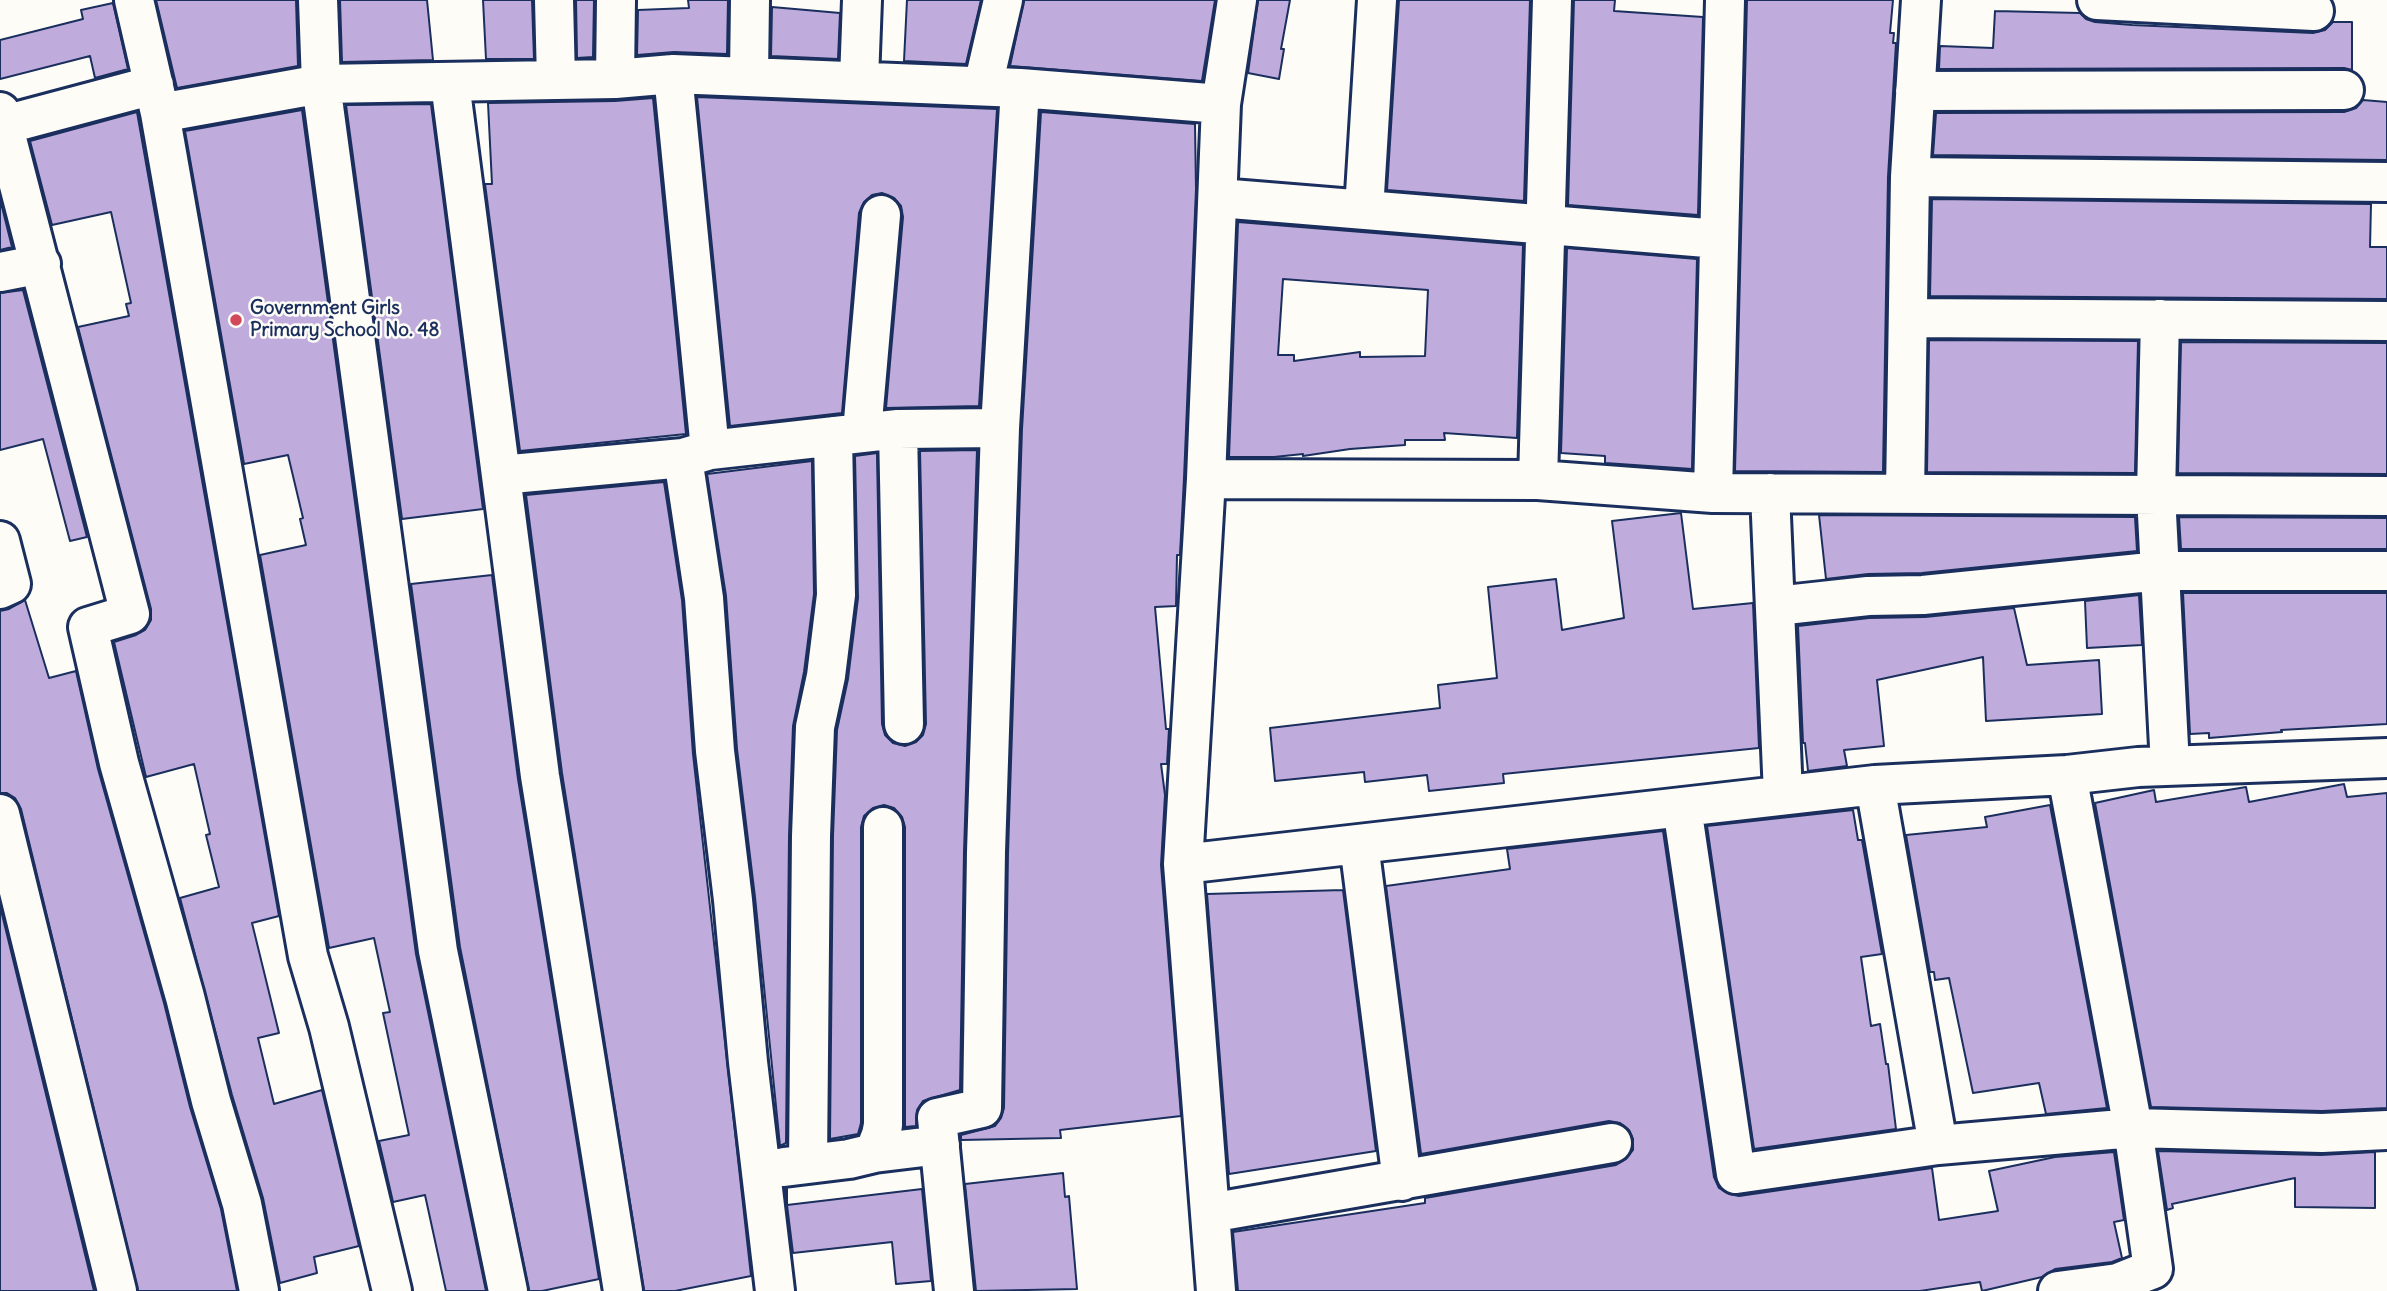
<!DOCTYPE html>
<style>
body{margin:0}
canvas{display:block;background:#fdfcf7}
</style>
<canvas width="2387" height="1291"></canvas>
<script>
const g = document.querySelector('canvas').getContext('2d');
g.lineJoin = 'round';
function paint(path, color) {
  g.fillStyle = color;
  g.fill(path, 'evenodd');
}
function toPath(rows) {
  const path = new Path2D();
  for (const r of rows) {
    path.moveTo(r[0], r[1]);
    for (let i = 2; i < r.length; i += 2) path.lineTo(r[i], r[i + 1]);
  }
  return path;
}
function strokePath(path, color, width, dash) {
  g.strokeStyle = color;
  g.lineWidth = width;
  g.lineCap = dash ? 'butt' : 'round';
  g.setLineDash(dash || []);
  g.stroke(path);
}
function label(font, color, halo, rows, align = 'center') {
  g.font = font + ' Delius,sans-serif';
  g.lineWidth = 5;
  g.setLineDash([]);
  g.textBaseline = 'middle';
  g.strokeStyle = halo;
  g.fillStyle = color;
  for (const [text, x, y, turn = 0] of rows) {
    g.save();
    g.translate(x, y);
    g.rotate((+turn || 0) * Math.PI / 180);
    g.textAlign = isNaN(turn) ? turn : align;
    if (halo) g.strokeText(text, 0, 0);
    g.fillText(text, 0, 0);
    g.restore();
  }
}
const building = toPath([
 [156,0,296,0,298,66,177,88,156,0],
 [340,0,427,0,433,60,342,62,340,0],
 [483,0,532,0,534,59,486,59,483,0],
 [576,0,594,0,593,57,577,58,576,0],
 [688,0,728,0,727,54,674,52,637,55,638,10,689,8,688,0],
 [907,0,981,0,966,64,904,61,907,0],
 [1024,0,1215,0,1202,81,1010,66,1024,0],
 [1258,0,1290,0,1281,49,1284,49,1279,79,1248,73,1258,0],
 [1399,0,1530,0,1524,201,1387,190,1399,0],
 [1574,0,1615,0,1614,11,1703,17,1698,215,1568,205,1574,0],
 [1747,0,1893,0,1890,33,1894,33,1893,43,1896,43,1888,177,1883,472,1735,471,1747,0],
 [113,3,128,69,95,78,90,56,0,79,0,40,83,19,81,10,113,3],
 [772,7,840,13,838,59,771,56,772,7],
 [1995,11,2080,13,2086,19,2095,22,2132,25,2313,33,2325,30,2333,22,2352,22,2352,70,2344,68,1939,69,1940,46,1993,48,1995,11],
 [697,97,997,109,979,406,886,408,903,217,901,206,894,198,882,193,872,195,864,202,859,213,842,413,730,426,697,97],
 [653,98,686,434,520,451,485,184,492,184,488,103,615,101,653,98],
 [2363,100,2387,102,2387,160,1933,155,1936,113,2344,112,2356,108,2363,100],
 [431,104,483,509,402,519,346,105,431,104],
 [302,110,416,954,486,1291,446,1291,425,1195,393,1202,379,1141,409,1135,383,1013,390,1012,374,938,329,948,260,555,306,545,300,519,303,518,288,455,244,464,185,131,302,110],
 [137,112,279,916,252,923,279,1033,258,1038,274,1104,322,1090,359,1246,314,1257,317,1273,280,1283,263,1198,232,1095,180,898,219,887,206,835,210,834,194,764,146,777,114,642,136,635,145,630,151,620,151,609,78,327,129,316,126,304,131,303,111,212,52,225,30,141,137,112],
 [1041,112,1195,124,1196,189,1184,478,1180,555,1177,555,1176,606,1155,607,1166,729,1169,729,1167,764,1161,764,1165,795,1161,865,1181,1116,1060,1130,1061,1138,961,1140,961,1135,995,1126,1001,1118,1004,1108,1008,853,1022,429,1041,112],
 [0,199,12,247,0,250,0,199],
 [1932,199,2371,204,2370,247,2387,247,2387,299,1930,296,1932,199],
 [1238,222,1523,245,1517,438,1444,433,1445,440,1405,440,1405,445,1350,449,1303,456,1303,454,1274,457,1229,457,1238,222],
 [1283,279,1428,290,1425,356,1360,357,1360,352,1294,361,1294,355,1278,355,1283,279],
 [1567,248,1697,259,1692,469,1605,463,1605,456,1561,453,1567,248],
 [23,290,87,537,70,541,43,439,0,450,0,293,23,290],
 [1929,340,2138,341,2135,473,1927,472,1929,340],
 [2181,342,2387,343,2387,474,2178,473,2181,342],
 [977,450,964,852,960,1090,923,1101,917,1110,916,1126,905,1127,905,827,902,817,894,808,884,805,873,808,864,816,861,827,861,1123,858,1134,830,1139,833,836,837,730,848,679,858,598,855,456,877,453,882,724,885,735,893,743,905,746,916,742,923,735,926,724,920,451,977,450],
 [812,461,814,594,804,672,793,726,789,836,786,1143,780,1146,755,897,737,749,726,596,707,474,812,461],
 [664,482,682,600,693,754,751,1276,675,1291,644,1291,562,773,526,495,664,482],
 [1681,513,1693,609,1753,603,1759,748,1503,774,1504,783,1429,791,1427,775,1365,782,1364,772,1275,781,1270,728,1440,708,1438,685,1497,678,1488,587,1556,579,1562,630,1624,618,1612,521,1681,513],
 [1819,515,2135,517,2137,551,1922,573,1868,574,1826,579,1819,515],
 [2179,517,2387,518,2387,549,2181,549,2179,517],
 [492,575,518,779,599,1279,542,1291,529,1291,460,947,411,584,492,575],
 [2183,593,2387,593,2387,724,2281,730,2282,732,2209,738,2209,733,2190,734,2183,593],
 [2139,595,2142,645,2087,648,2085,601,2139,595],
 [25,600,49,678,76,671,98,769,164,1003,190,1107,221,1209,237,1291,138,1291,21,809,15,798,7,793,0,793,0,611,9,609,25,600],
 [2014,608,2027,665,2099,660,2102,714,1986,721,1983,657,1877,680,1884,746,1844,750,1847,766,1808,771,1805,743,1803,743,1798,626,1869,618,1925,617,2014,608],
 [2344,784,2347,797,2387,793,2387,1108,2322,1111,2151,1107,2095,803,2154,790,2156,802,2246,787,2249,802,2344,784],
 [2050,805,2107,1108,2046,1114,2039,1083,1973,1093,1949,978,1935,980,1934,972,1930,972,1906,835,1987,827,1985,817,2050,805],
 [1853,810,1858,840,1862,840,1882,954,1861,957,1871,1026,1880,1024,1886,1064,1888,1064,1896,1129,1754,1149,1707,826,1853,810],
 [1663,831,1714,1177,1719,1188,1729,1194,1739,1196,1932,1168,1939,1220,1998,1211,1989,1171,2055,1157,2114,1152,2124,1220,2114,1222,2122,1258,2112,1262,2055,1269,2042,1277,1982,1291,1980,1282,1920,1291,1238,1291,1233,1232,1425,1203,1425,1198,1616,1165,1626,1159,1633,1150,1633,1139,1629,1130,1620,1123,1609,1121,1421,1154,1386,886,1510,869,1507,849,1663,831],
 [1343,890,1376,1151,1229,1174,1207,894,1343,890],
 [0,906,94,1291,0,1291,0,906],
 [2158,1151,2321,1155,2375,1152,2375,1208,2295,1207,2295,1178,2172,1204,2173,1208,2167,1210,2158,1151],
 [1063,1173,1065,1197,1069,1196,1077,1289,976,1291,965,1184,1063,1173],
 [785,1189,787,1189,787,1205,922,1189,931,1281,896,1284,892,1242,793,1253,785,1189]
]);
const minor = toPath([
 [134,0,160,113,308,956,329,1027,392,1291],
 [318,0,321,84,438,951,508,1291],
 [554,0,556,80],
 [2097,0,2314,11],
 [673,74,710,450],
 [749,75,750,0],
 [615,79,616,0],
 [859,80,862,0],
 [450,83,540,776,623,1291],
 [983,86,1003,0],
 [1915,91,2344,90],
 [0,112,130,614,88,627,119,763,185,997,211,1101,242,1204,259,1291],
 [160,113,321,84,615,79,673,74,1020,88,1221,104],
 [4,125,154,85],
 [1910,177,2387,182],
 [1219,198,1719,239],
 [1364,210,1377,0],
 [0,272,41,264],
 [1908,318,2387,321],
 [2160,319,2156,495,2170,766],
 [898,429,904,724],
 [862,432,881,215],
 [683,458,704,598,715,751,733,900,748,1062,775,1291],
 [501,475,683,458,710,450,898,429,1000,428],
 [1206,479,1538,480,1713,493,2387,496],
 [1538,480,1552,0],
 [1713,493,1725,0],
 [1770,493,1783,795],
 [1905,494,1910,177,1921,0],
 [0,541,11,584,0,589],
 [1776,606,1868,596,1923,595,2160,571,2387,571],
 [1875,785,1938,1145],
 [1682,807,1736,1174,1938,1145,2133,1128,2322,1133,2387,1130],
 [0,814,117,1291],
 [1359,844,1402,1181],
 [1183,864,1875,785,2067,775,2138,767,2387,758],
 [874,1153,940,1145],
 [808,1164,811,836,815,727,826,676,836,595,833,436],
 [784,1167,849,1159,874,1153,881,1135,883,1125,883,827],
 [1210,1213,1612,1143],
 [954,1291,937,1118,982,1108,986,852,1000,428,1020,88],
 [1216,1291,1183,864,1206,479,1221,104,1237,0],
 [2058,1291,2118,1283,2153,1269,2133,1128,2067,775]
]);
const markers = [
 [236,320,7,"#d1495b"]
];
const poiNames = [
 ["Government Girls",250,309],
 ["Primary School No. 48",250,331]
];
paint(building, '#c0acdc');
strokePath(building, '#1b2f5e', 2);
strokePath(minor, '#1b2f5e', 44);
strokePath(minor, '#fdfcf7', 38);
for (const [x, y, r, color] of markers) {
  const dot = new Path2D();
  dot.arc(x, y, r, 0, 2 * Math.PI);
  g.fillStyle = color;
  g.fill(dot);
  strokePath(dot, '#fdfcf7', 2.5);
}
label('bold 19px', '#1b2f5e', '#fdfcf7', poiNames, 'left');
</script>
